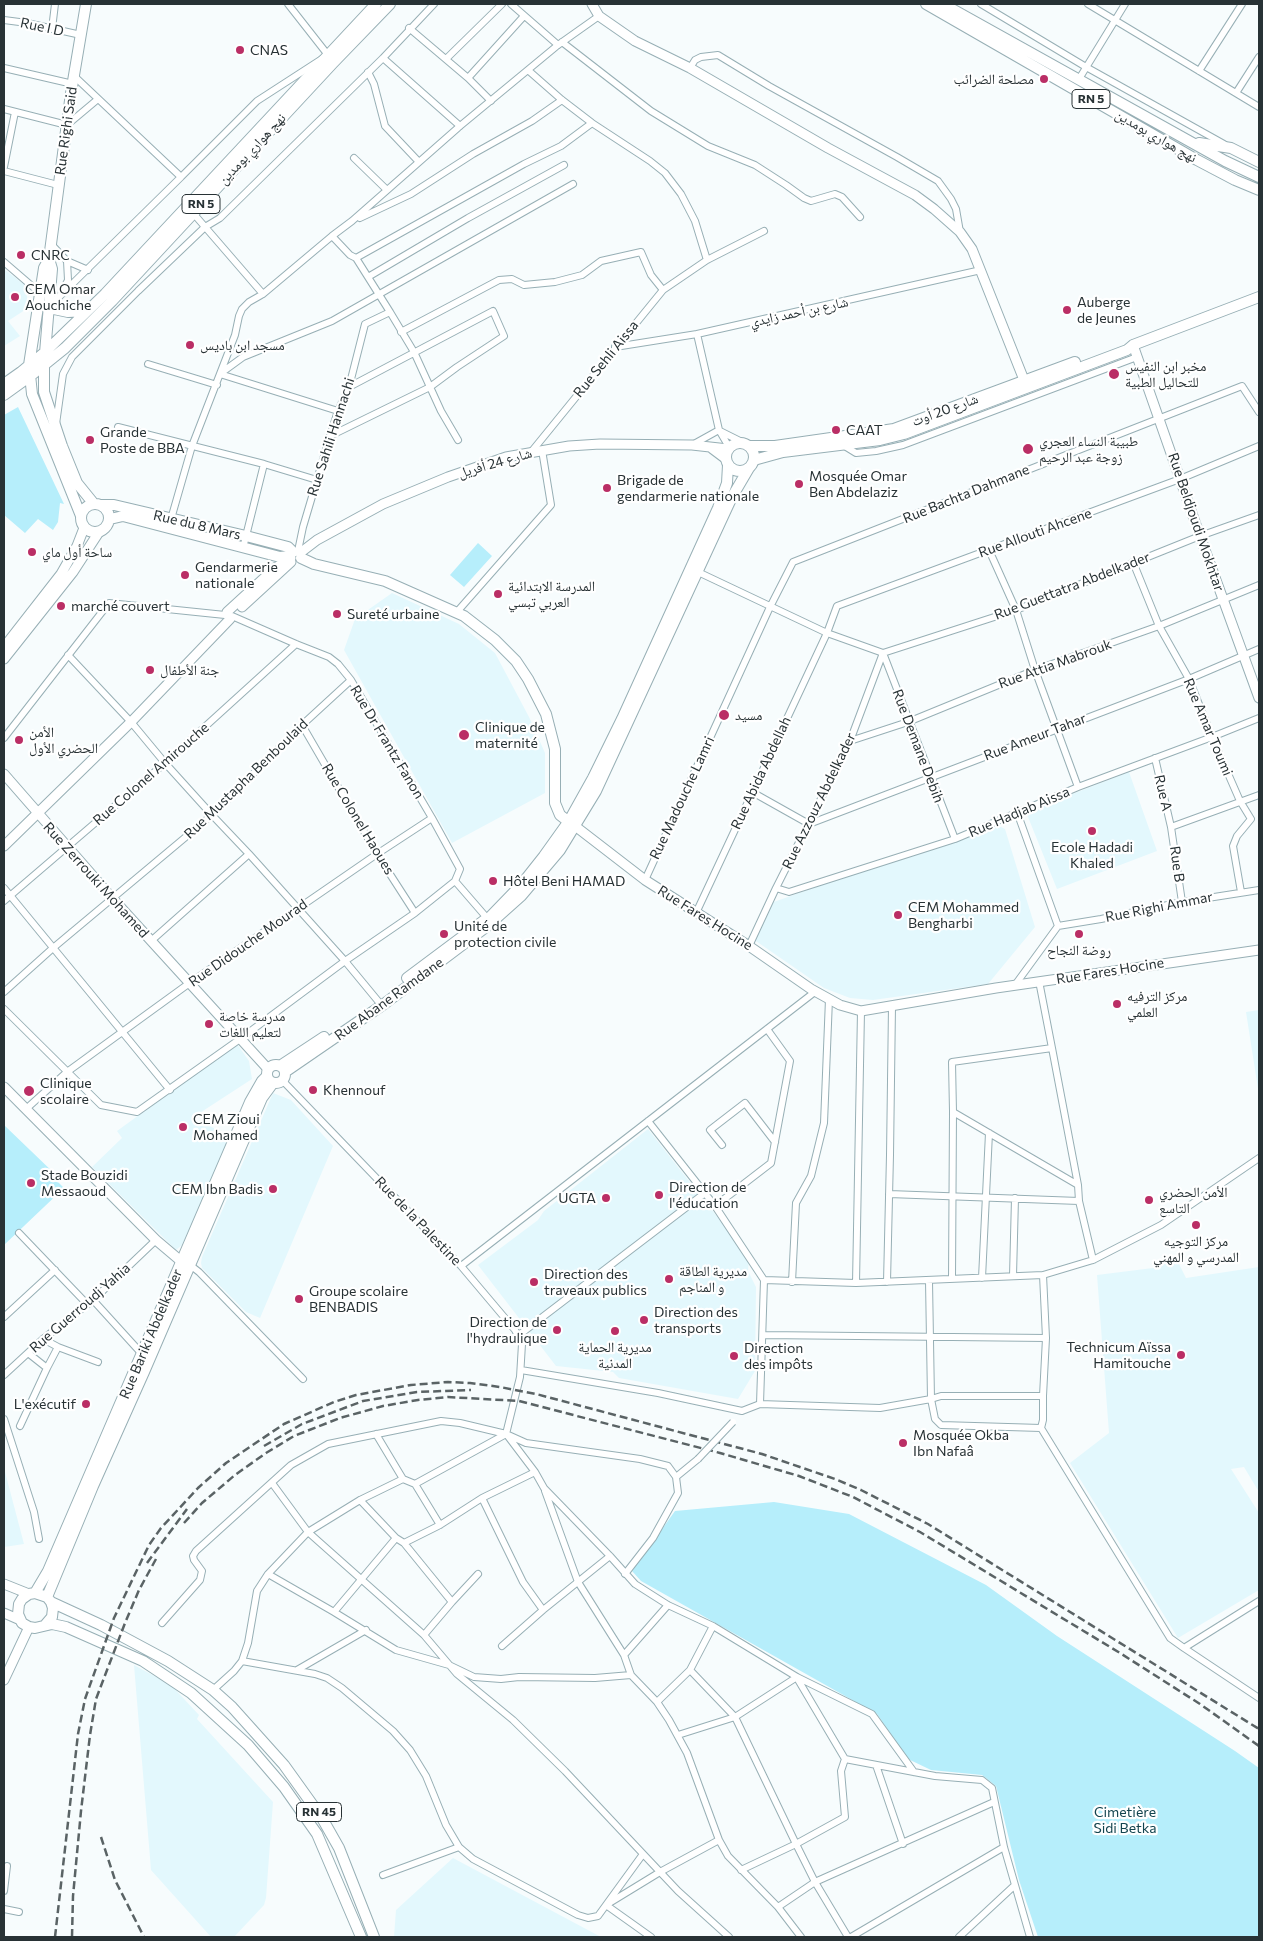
<!DOCTYPE html>
<meta charset="utf-8">
<style>
body{margin:0}
#map{position:relative;width:1263px;height:1941px;overflow:hidden;background:#f7fcfd;font-family:Commissioner,sans-serif}
canvas{display:block}
.frame{position:absolute;inset:0;border:5px solid #283235;pointer-events:none}
</style>
<div id="map">
<canvas width="1263" height="1941"></canvas>
<div class="frame"></div>
</div>
<script>
const g = document.querySelector('canvas').getContext('2d');
g.lineJoin = 'round';
function paint(path, color) {
  g.fillStyle = color;
  g.fill(path, 'evenodd');
}
function toPath(rows) {
  const path = new Path2D();
  for (const r of rows) {
    if (r.length === 3) {
      path.moveTo(r[0] + r[2], r[1]);
      path.arc(r[0], r[1], r[2], 0, 2 * Math.PI);
      continue;
    }
    path.moveTo(r[0], r[1]);
    for (let i = 2; i < r.length; i += 2) path.lineTo(r[i], r[i + 1]);
  }
  return path;
}
function strokePath(path, color, width, dash) {
  g.strokeStyle = color;
  g.lineWidth = width;
  g.lineCap = dash ? 'butt' : 'round';
  g.setLineDash(dash || []);
  g.stroke(path);
}
function label(font, color, halo, rows, align = 'center') {
  g.font = font + ' Commissioner,"Noto Naskh Arabic",sans-serif';
  g.lineWidth = 4.5;
  g.setLineDash([]);
  g.textBaseline = 'middle';
  g.strokeStyle = halo;
  g.fillStyle = color;
  for (const [text, x, y, turn = 0] of rows) {
    g.save();
    g.translate(x, y);
    g.rotate((+turn || 0) * Math.PI / 180);
    g.textAlign = isNaN(turn) ? turn : align;
    if (halo) g.strokeText(text, 0, 0);
    g.fillText(text, 0, 0);
    g.restore();
  }
}
const built = toPath([
 [4,269,26,286,28,308,8,321,20,336,4,346],
 [392,593,459,624,495,653,529,717,545,753,545,793,452,843,344,650,355,619],
 [1129,772,1157,851,1057,889,1026,812],
 [995,824,1005,829,1035,927,988,984,873,1000,850,998,824,988,753,939,768,904],
 [1259,1010,1259,1095,1246,1012],
 [237,1044,249,1061,252,1079,192,1118,231,1136,182,1245,176,1250,92,1167,122,1138,117,1131],
 [273,1093,291,1100,333,1146,260,1318,246,1312,202,1268,201,1263,202,1257],
 [648,1129,749,1257,748,1271,756,1287,755,1371,738,1399,619,1378,613,1372,556,1366,478,1265,538,1220,544,1211],
 [1175,1256,1186,1278,1259,1267,1259,1492,1244,1467,1231,1469,1259,1513,1259,1590,1178,1638,1070,1463,1109,1433,1097,1275,1153,1268],
 [4,1468,24,1544,4,1547],
 [134,1665,171,1685,199,1715,197,1719,273,1802,266,1898,264,1905,234,1937,211,1937,151,1870],
 [453,1858,601,1937,394,1937,396,1910]
]);
const green = toPath([
 [18,407,64,504,60,503,58,522,53,530,38,519,25,533,4,515,4,415],
 [478,543,492,556,464,587,450,575],
 [4,1125,56,1175,54,1178,64,1188,4,1245],
 [774,1502,849,1514,986,1585,1057,1636,1235,1751,1259,1768,1259,1937,1038,1937,1019,1880,996,1786,982,1775,931,1770,908,1759,877,1714,641,1581,632,1571,675,1511]
]);
const street = toPath([
 [511,4,558,45],
 [981,4,1086,67,1224,144],
 [1088,4,1259,107],
 [4,20,27,23,81,35],
 [409,28,468,78,491,101],
 [52,29,55,4],
 [562,42,651,111,708,146,755,165,786,185,804,198,811,201,835,194,842,197,860,217],
 [383,58,460,126],
 [446,59,502,4],
 [4,68,73,84],
 [690,68,695,60,701,57,718,55,769,86,897,157,938,181,951,199,956,209,960,232],
 [529,71,562,100,592,123,650,161,665,173,681,194,695,221,707,260],
 [1199,71,1242,4],
 [368,72,374,84,385,126,419,162],
 [468,78,524,16],
 [1079,79,1125,4],
 [1236,93,1259,57],
 [4,109,67,125,98,99],
 [354,158,387,190],
 [4,167,15,112],
 [4,171,58,185],
 [181,177,257,101,328,55,288,4],
 [193,213,263,294],
 [360,218,411,194,473,154,532,121,562,100],
 [332,236,350,255,356,258,390,312],
 [51,244,67,261,88,270],
 [356,258,524,164,561,146,592,123],
 [4,262,40,293],
 [368,277,468,218,564,165],
 [60,296,181,177,74,76],
 [49,304,60,296,68,280,67,261],
 [401,332,499,280,512,279,524,285,555,282,582,275,601,261,641,252,651,275,663,290],
 [697,334,719,430,729,447],
 [615,347,697,334,981,270],
 [148,364,217,385],
 [221,373,243,357,332,321,573,184],
 [220,374,338,411],
 [56,424,63,374,72,357,138,291,205,227,220,218,383,58,434,4],
 [118,427,264,464,317,480],
 [720,431,742,442],
 [330,436,430,387,457,367,504,336,493,311,349,387],
 [692,445,719,430],
 [843,445,856,453,876,451,903,445,1137,357],
 [532,451,663,290,707,260,764,231],
 [171,519,192,446,235,335,239,316,242,309,249,302,263,294,332,236,352,221,460,126,558,45,599,16],
 [243,548,264,464],
 [989,550,1016,610,1035,670,1078,787],
 [298,551,303,527,330,436,338,411,349,387,365,324,390,312,414,352,441,411,458,440],
 [1133,562,1159,626,1189,679,1212,737,1240,801,1251,819,1237,836,1233,846,1241,892],
 [698,572,827,633,883,653],
 [456,613,551,505,542,450],
 [232,616,296,644,329,657,338,664,351,680,432,818,460,869,455,881,487,918],
 [883,653,1016,610,1200,536,1259,515],
 [883,653,955,839],
 [68,655,131,722,165,763,212,815,249,854,345,961,378,1001],
 [302,725,377,854,415,913],
 [4,738,109,603,225,615],
 [850,741,908,722,1035,670,1159,626,1259,585],
 [1155,758,1171,827,1182,902],
 [752,792,809,824,1189,679,1259,649],
 [1171,827,1259,795],
 [645,880,770,607,793,562,1242,386,1259,412],
 [4,888,170,1090],
 [776,888,789,892,955,839,1078,787,1212,737,1259,718],
 [4,901,165,763,296,644],
 [696,913,827,633,837,606,1180,479,1259,446],
 [1058,926,1101,919,1182,902,1259,890],
 [151,941,249,854],
 [749,946,776,888,850,741,883,653],
 [1015,985,1058,926,1017,812],
 [4,992,53,948,212,815,302,725,351,680],
 [4,1009,101,1105,137,1112,240,1039,345,961,415,913,455,881],
 [1052,1048,1078,1185],
 [282,1080,461,1266,515,1330,522,1344,520,1377,506,1434,415,1484,403,1479,360,1500,308,1532,268,1574,334,1612,396,1538],
 [26,1109,67,1072,191,982,377,854,432,818],
 [648,1121,715,1206,764,1280,856,1283,1043,1275,1093,1260,1079,1201,1078,1185,953,1112,952,1062,1052,1048,1039,981],
 [722,1145,710,1130,745,1103,775,1142],
 [889,1194,1079,1201],
 [715,1206,771,1163,790,1061,767,1029],
 [19,1233,87,1304],
 [1093,1260,1161,1225,1259,1158],
 [190,1265,199,1272,303,1379],
 [461,1266,816,991],
 [1043,1275,1046,1338,1043,1396,941,1396,931,1399,935,1419,941,1425,1041,1428,1043,1420,1043,1396],
 [1013,1276,1015,1198],
 [982,1278,989,1133],
 [952,1279,953,1112],
 [792,1282,796,1203,811,1176,824,1123,829,999],
 [887,1282,890,1155,892,1006],
 [856,1283,861,1011],
 [93,1300,142,1354],
 [4,1317,55,1270],
 [519,1335,705,1193],
 [763,1335,1046,1338],
 [43,1339,58,1347,47,1368],
 [58,1347,98,1362],
 [521,1370,658,1393,742,1411,760,1404,764,1280],
 [4,1375,43,1339,93,1300,156,1240],
 [760,1404,880,1408,931,1399,929,1281],
 [4,1419,34,1512,39,1539],
 [20,1426,47,1368,28,1353],
 [1041,1428,1170,1638,1184,1648],
 [376,1434,403,1479],
 [507,1435,535,1472,544,1488,610,1556,635,1584,668,1605,713,1626,797,1677,872,1714,914,1772],
 [676,1477,698,1459],
 [272,1483,308,1532,424,1635,457,1674,513,1720,565,1771,678,1891,729,1937],
 [415,1484,440,1525],
 [545,1491,578,1582,624,1655,631,1675,657,1702,669,1720,687,1753,719,1840,728,1856,778,1907,801,1937],
 [482,1498,523,1582,543,1610],
 [360,1500,396,1538,404,1543,452,1602,424,1635],
 [404,1543,440,1525,482,1498,535,1472],
 [1259,1601,1184,1648,1259,1698],
 [452,1602,478,1574],
 [334,1612,396,1650,449,1665,474,1677,501,1679,519,1677,595,1678,631,1675],
 [162,1623,200,1580,202,1571,194,1560,193,1556,196,1551,291,1465,328,1444,441,1421,460,1423,506,1434,526,1443,640,1459,668,1466,676,1477,678,1493,653,1538,625,1574],
 [502,1646,543,1610,610,1556],
 [624,1655,668,1605],
 [242,1661,315,1674,327,1678,342,1688,393,1731,410,1750,426,1776,446,1825,459,1847,473,1859,578,1915,588,1918,598,1916,643,1854],
 [297,1670,366,1630],
 [690,1670,735,1717,796,1844,815,1882,848,1937],
 [797,1678,845,1759,935,1776,982,1780,992,1788,1004,1847,1015,1885,959,1937],
 [213,1690,234,1671,242,1661,248,1643,257,1591,268,1574],
 [657,1702,690,1670,713,1626],
 [678,1735,735,1717,797,1677],
 [876,1765,903,1844],
 [741,1870,796,1844,845,1817,841,1771,845,1759],
 [383,1875,459,1847],
 [1015,1885,1030,1937],
 [4,1891,7,1866],
 [778,1907,815,1882,994,1802],
 [4,1909,19,1912],
 [651,1937,606,1905,660,1872,719,1840],
 [851,1937,1004,1847]
]);
const secondary = toPath([
 [592,4,599,16,635,41,690,68,828,148,915,195,934,209,960,232,972,249,1026,385],
 [1133,345,1200,536,1259,698],
 [710,447,726,459],
 [300,553,317,540,383,504,448,477,506,457,569,446,600,444,692,445,728,449],
 [242,607,291,562],
 [227,612,275,568,291,558],
 [4,647,61,574,77,546,84,528],
 [4,659,73,572,99,532],
 [4,774,113,899,268,1069],
 [575,826,645,880,749,946,811,989,840,1005,861,1011,996,988,1259,950],
 [4,846,131,722,230,619],
 [4,1087,156,1240,182,1262],
 [4,1584,29,1594],
 [4,1613,20,1620],
 [4,1680,29,1627]
]);
const primary = toPath([
 [926,4,1197,160,1235,180,1259,190],
 [943,4,1225,161,1259,177],
 [1199,143,1231,148,1259,162],
 [49,259,52,269,44,365,44,392,62,446,77,483,94,504],
 [49,308,68,312,87,311],
 [4,384,21,372,45,352,105,294,376,4],
 [4,395,29,377,65,348,112,301,333,63,390,4],
 [740,457,14],
 [749,446,775,446,894,429,1075,362],
 [754,460,783,452,880,440,904,434,1127,350,1133,345,1259,297],
 [95,518,14],
 [100,505,114,505,246,536,288,547,293,552],
 [81,516,32,394,29,365,44,268,49,259,71,93,86,4],
 [110,519,123,516,280,557,290,556],
 [301,558,314,564,385,581,464,616,495,640,516,661,528,679,546,714,555,749,555,803,560,815,573,825],
 [490,917,521,885,544,856,569,821,593,778,622,719,718,508,727,483,728,465],
 [493,921,521,896,560,850,596,791,732,497,749,468],
 [407,978,486,919],
 [276,1074,9],
 [280,1066,324,1037],
 [285,1072,384,1004,490,924],
 [35,1593,48,1571,250,1102,262,1081,267,1076],
 [47,1597,93,1486,144,1372,262,1098,273,1083],
 [51,1602,101,1625,168,1661,213,1690,232,1707,284,1765,322,1818,339,1848,374,1937],
 [46,1624,52,1617,53,1608,51,1602,47,1597,35,1593,29,1594,22,1599,19,1604,18,1614,22,1623,29,1627,35,1628,52,1624,66,1627,143,1661,191,1693,248,1745,284,1787,317,1834,361,1937]
]);
const rail = toPath([
 [264,1446,302,1424,363,1401,417,1392,471,1390],
 [184,1523,202,1503,235,1475,266,1453,294,1436,340,1418,383,1406,418,1400,448,1397,519,1401,720,1453,799,1476,853,1497,920,1532,1120,1653,1200,1704,1259,1746],
 [147,1563,187,1509],
 [101,1837,115,1880,144,1937],
 [55,1937,78,1734,85,1699,114,1618,149,1545,161,1528,198,1488,226,1463,284,1424,334,1402,356,1395,411,1385,448,1382,470,1383,500,1387,536,1394,762,1454,835,1479,861,1490,928,1524,1259,1729],
 [72,1937,73,1896,81,1811,90,1735,96,1699,125,1623,139,1590,156,1559]
]);
const streetBridge = toPath([
 [698,1459,733,1422]
]);
const markers = [
 [240,50,5,"#ba2e65"],
 [1044,79,5,"#ba2e65"],
 [21,255,5,"#ba2e65"],
 [15,297,5,"#ba2e65"],
 [1067,310,5,"#ba2e65"],
 [190,345,5,"#ba2e65"],
 [1114,374,6,"#ba2e65"],
 [836,430,5,"#ba2e65"],
 [90,440,5,"#ba2e65"],
 [1028,449,6,"#ba2e65"],
 [799,484,5,"#ba2e65"],
 [607,488,5,"#ba2e65"],
 [32,552,5,"#ba2e65"],
 [185,575,5,"#ba2e65"],
 [498,594,5,"#ba2e65"],
 [61,606,5,"#ba2e65"],
 [337,614,5,"#ba2e65"],
 [150,670,5,"#ba2e65"],
 [724,715,6,"#ba2e65"],
 [464,735,6,"#ba2e65"],
 [19,740,5,"#ba2e65"],
 [1092,831,5,"#ba2e65"],
 [493,881,5,"#ba2e65"],
 [898,915,5,"#ba2e65"],
 [444,934,5,"#ba2e65"],
 [1079,934,5,"#ba2e65"],
 [1117,1004,5,"#ba2e65"],
 [209,1024,5,"#ba2e65"],
 [313,1090,5,"#ba2e65"],
 [29,1091,6,"#ba2e65"],
 [183,1127,5,"#ba2e65"],
 [31,1183,5,"#ba2e65"],
 [273,1189,5,"#ba2e65"],
 [659,1195,5,"#ba2e65"],
 [606,1198,5,"#ba2e65"],
 [1149,1200,5,"#ba2e65"],
 [1196,1225,5,"#ba2e65"],
 [669,1279,5,"#ba2e65"],
 [534,1282,5,"#ba2e65"],
 [299,1299,5,"#ba2e65"],
 [644,1320,5,"#ba2e65"],
 [557,1330,5,"#ba2e65"],
 [615,1331,5,"#ba2e65"],
 [1181,1355,5,"#ba2e65"],
 [734,1356,5,"#ba2e65"],
 [86,1404,5,"#ba2e65"],
 [903,1443,5,"#ba2e65"]
];
const shields = [
 [1091,99,38],
 [201,204,38],
 [319,1812,45]
];
const shieldNames = [
 ["RN 5",1091,99],
 ["RN 5",201,204],
 ["RN 45",319,1812]
];
const streetNames = [
 ["Rue I D",42,27,12],
 ["Rue Righi Said",66,131,-82],
 ["نهج هواري بومدين",1156,136,30],
 ["نهج هواري بومدين",252,149,-47],
 ["شارع بن أحمد زايدي",799,312,-12],
 ["Rue Sehli Aissa",606,359,-51],
 ["شارع 20 أوت",945,410,-20],
 ["Rue Sahili Hannachi",331,437,-72],
 ["شارع 24 أفريل",495,463,-16],
 ["Rue Bachta Dahmane",966,494,-22],
 ["Rue Beldjoudi Mokhtar",1196,522,71],
 ["Rue du 8 Mars",197,525,13],
 ["Rue Allouti Ahcene",1035,533,-20],
 ["Rue Guettatra Abdelkader",1072,586,-21],
 ["Rue Attia Mabrouk",1055,664,-20],
 ["Rue Amar Toumi",1208,727,67],
 ["Rue Ameur Tahar",1035,737,-21],
 ["Rue Dr Frantz Fanon",387,742,59],
 ["Rue Demane Debih",918,746,69],
 ["Rue Abida Abdellah",761,773,-65],
 ["Rue Colonel Amirouche",151,774,-41],
 ["Rue Mustapha Benboulaid",246,779,-44],
 ["Rue A",1163,793,77],
 ["Rue Madouche Lamri",682,798,-65],
 ["Rue Azzouz Abdelkader",819,801,-64],
 ["Rue Hadjab Aissa",1019,812,-23],
 ["Rue Colonel Haoues",358,819,59],
 ["Rue B",1177,864,82],
 ["Rue Zerrouki Mohamed",96,880,48],
 ["Rue Righi Ammar",1159,907,-11],
 ["Rue Fares Hocine",705,918,32],
 ["Rue Didouche Mourad",248,943,-35],
 ["Rue Fares Hocine",1110,971,-9],
 ["Rue Abane Ramdane",389,999,-36],
 ["Rue de la Palestine",418,1221,46],
 ["Rue Guerroudj Yahia",80,1308,-41],
 ["Rue Bariki Abdelkader",151,1334,-67]
];
const poiNames = [
 ["CNAS",250,50],
 ["مصلحة الضرائب",1034,79,"right"],
 ["CNRC",31,255],
 ["CEM Omar",25,289],
 ["Aouchiche",25,305],
 ["Auberge",1077,302],
 ["de Jeunes",1077,318],
 ["مسجد ابن باديس",200,345],
 ["مخبر ابن النفيس",1125,366],
 ["للتحاليل الطبية",1125,382],
 ["CAAT",846,430],
 ["Grande",100,432],
 ["Poste de BBA",100,448],
 ["طبيبة النساء العجري",1039,441],
 ["زوجة عبد الرحيم",1039,457],
 ["Mosquée Omar",809,476],
 ["Ben Abdelaziz",809,492],
 ["Brigade de",617,480],
 ["gendarmerie nationale",617,496],
 ["ساحة أول ماي",42,552],
 ["Gendarmerie",195,567],
 ["nationale",195,583],
 ["المدرسة الابتدائية",508,586],
 ["العربي تبسي",508,602],
 ["marché couvert",71,606],
 ["Sureté urbaine",347,614],
 ["جنة الأطفال",160,670],
 ["مسيد",735,715],
 ["Clinique de",475,727],
 ["maternité",475,743],
 ["الأمن",29,732],
 ["الحضري الأول",29,748],
 ["Ecole Hadadi",1092,847,"center"],
 ["Khaled",1092,863,"center"],
 ["Hôtel Beni HAMAD",503,881],
 ["CEM Mohammed",908,907],
 ["Bengharbi",908,923],
 ["Unité de",454,926],
 ["protection civile",454,942],
 ["روضة النجاح",1079,950,"center"],
 ["مركز الترفيه",1127,996],
 ["العلمي",1127,1012],
 ["مدرسة خاصة",219,1016],
 ["لتعليم اللغات",219,1032],
 ["Clinique",40,1083],
 ["scolaire",40,1099],
 ["Khennouf",323,1090],
 ["CEM Zioui",193,1119],
 ["Mohamed",193,1135],
 ["Stade Bouzidi",41,1175],
 ["Messaoud",41,1191],
 ["Direction de",669,1187],
 ["l'éducation",669,1203],
 ["CEM Ibn Badis",263,1189,"right"],
 ["الأمن الحضري",1159,1192],
 ["التاسع",1159,1208],
 ["UGTA",596,1198,"right"],
 ["مركز التوجيه",1196,1241,"center"],
 ["المدرسي و المهني",1196,1257,"center"],
 ["مديرية الطاقة",679,1271],
 ["و المناجم",679,1287],
 ["Direction des",544,1274],
 ["traveaux publics",544,1290],
 ["Groupe scolaire",309,1291],
 ["BENBADIS",309,1307],
 ["Direction des",654,1312],
 ["transports",654,1328],
 ["Direction de",547,1322,"right"],
 ["l'hydraulique",547,1338,"right"],
 ["مديرية الحماية",615,1347,"center"],
 ["المدنية",615,1363,"center"],
 ["Technicum Aïssa",1171,1347,"right"],
 ["Hamitouche",1171,1363,"right"],
 ["Direction",744,1348],
 ["des impôts",744,1364],
 ["L'exécutif",76,1404,"right"],
 ["Mosquée Okba",913,1435],
 ["Ibn Nafaâ",913,1451]
];
const parkNames = [
 ["Cimetière",1125,1812],
 ["Sidi Betka",1125,1828]
];
paint(built, '#e3f8fd');
paint(green, '#b6eefb');
strokePath(street, '#97afb5', 8);
strokePath(secondary, '#97afb5', 11);
strokePath(primary, '#97afb5', 12);
strokePath(street, '#fff', 6);
strokePath(secondary, '#fff', 9);
strokePath(primary, '#fff', 10);
strokePath(rail, '#5a6365', 2.5, [8, 4]);
strokePath(streetBridge, '#97afb5', 8, []);
strokePath(streetBridge, '#fff', 6);
for (const [x, y, r, color] of markers) {
  const dot = new Path2D();
  dot.arc(x, y, r, 0, 2 * Math.PI);
  g.fillStyle = color;
  g.fill(dot);
  strokePath(dot, '#fff', 2);
}
for (const [x, y, w] of shields) {
  const box = new Path2D();
  box.roundRect(x - w / 2, y - 9.5, w, 19, 4);
  g.fillStyle = '#fff';
  g.fill(box);
  strokePath(box, '#283235', 1);
}
label('bold 12px', '#283235', null, shieldNames);
label('14px', '#283235', '#fff', streetNames);
label('14px', '#283235', '#fff', poiNames, 'left');
label('14px', '#13444f', '#fff', parkNames);
</script>
